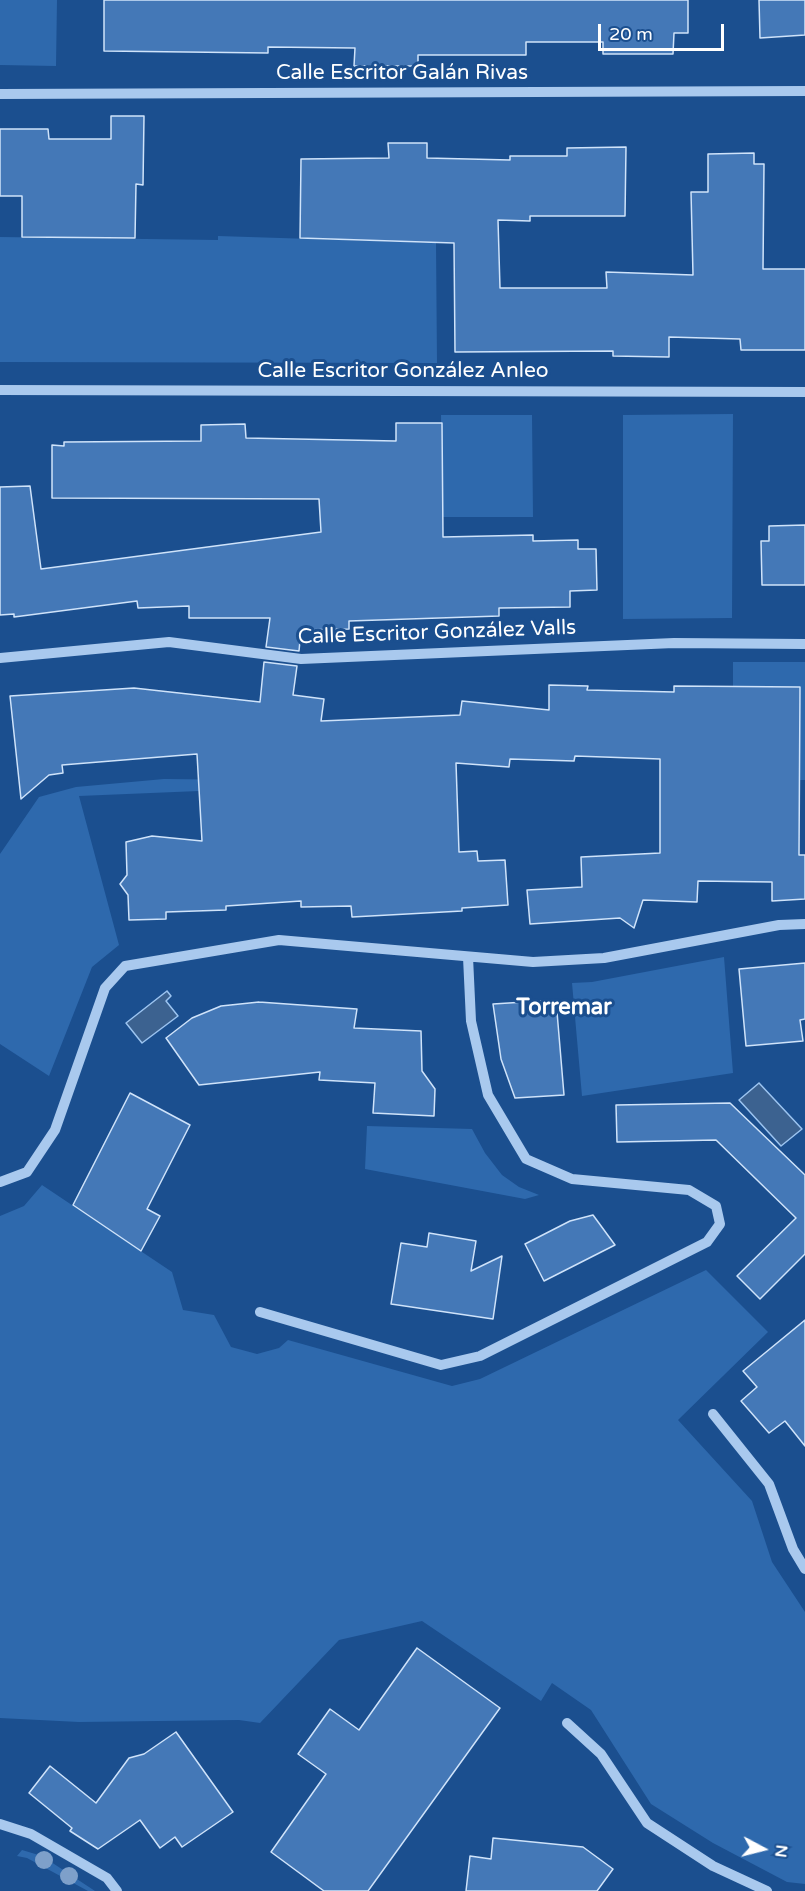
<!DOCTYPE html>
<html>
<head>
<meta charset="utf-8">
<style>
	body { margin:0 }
	#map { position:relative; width:805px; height:1891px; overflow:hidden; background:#1b4f8f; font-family:"Varela Round",sans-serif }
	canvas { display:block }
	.north { position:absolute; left:733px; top:1819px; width:60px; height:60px; -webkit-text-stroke:4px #1b4f8f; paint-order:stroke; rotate:97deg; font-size:16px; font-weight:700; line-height:24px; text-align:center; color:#fff }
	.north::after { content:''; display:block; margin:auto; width:21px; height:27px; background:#fff; clip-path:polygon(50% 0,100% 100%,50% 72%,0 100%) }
	.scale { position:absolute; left:598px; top:24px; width:126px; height:27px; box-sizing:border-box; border:3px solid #fff; border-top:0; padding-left:8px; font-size:18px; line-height:21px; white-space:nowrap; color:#fff; -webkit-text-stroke:4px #1b4f8f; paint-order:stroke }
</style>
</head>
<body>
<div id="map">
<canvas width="805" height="1891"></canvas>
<div class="north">N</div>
<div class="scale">20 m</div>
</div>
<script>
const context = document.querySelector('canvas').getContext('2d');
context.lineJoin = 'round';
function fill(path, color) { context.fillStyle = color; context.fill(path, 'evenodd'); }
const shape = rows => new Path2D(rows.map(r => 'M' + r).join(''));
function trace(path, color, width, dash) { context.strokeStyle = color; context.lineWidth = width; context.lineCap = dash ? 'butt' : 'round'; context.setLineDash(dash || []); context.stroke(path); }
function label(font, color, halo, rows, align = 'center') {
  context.font = font + ' "Varela Round",sans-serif'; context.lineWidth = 6; context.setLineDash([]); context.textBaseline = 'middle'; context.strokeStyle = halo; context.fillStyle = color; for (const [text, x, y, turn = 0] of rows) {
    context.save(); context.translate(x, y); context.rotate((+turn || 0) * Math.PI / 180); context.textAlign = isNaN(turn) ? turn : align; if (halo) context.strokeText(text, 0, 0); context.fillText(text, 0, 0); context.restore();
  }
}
const green = shape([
	[0,0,57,0,56,66,0,65],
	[218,236,436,243,437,363,0,362,0,237,218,240],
	[733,414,732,618,623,619,623,415],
	[441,415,532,415,533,517,442,517],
	[733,662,805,662,805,780,798,780,800,688,733,686],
	[164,779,250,780,199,791,79,796,119,945,92,967,49,1076,0,1044,0,854,39,797,76,787],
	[724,957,733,1073,582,1096,572,983,592,982],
	[367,1126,472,1129,485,1153,502,1175,519,1187,539,1195,525,1199,365,1169],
	[42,1185,172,1272,183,1310,214,1315,231,1347,257,1354,279,1348,288,1340,452,1386,480,1379,706,1270,768,1332,678,1420,752,1501,772,1562,805,1612,805,1884,787,1882,713,1843,651,1804,591,1710,552,1683,541,1701,422,1621,339,1640,260,1723,239,1720,79,1722,0,1718,0,1216,24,1206],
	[22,1850,42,1856,95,1891,88,1891,27,1858,17,1856]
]);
const water = shape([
	[167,991,171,996,166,1001,178,1016,142,1043,126,1023,167,991],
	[759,1083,802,1129,781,1146,739,1100,759,1083]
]);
const building = shape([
	[104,0,688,0,688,33,674,33,673,54,603,54,603,42,526,42,526,55,418,55,418,66,354,66,355,48,268,47,268,53,104,51,104,0],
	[759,0,805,0,805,35,760,38,759,0],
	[111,116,144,116,143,185,136,184,135,238,22,237,22,196,0,196,0,129,48,129,49,139,111,139,111,116],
	[388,143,427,143,427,158,510,160,510,156,567,156,567,148,626,147,625,216,530,216,530,221,498,220,500,288,607,288,606,272,693,275,691,192,708,192,708,154,754,153,754,164,764,164,763,269,805,269,805,350,741,350,740,339,669,337,669,357,613,356,613,351,455,352,454,243,300,238,301,159,389,158,388,143],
	[396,423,442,423,443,537,533,535,533,541,578,540,578,549,596,549,597,590,570,591,570,607,499,608,499,616,349,621,349,629,301,630,299,651,266,647,270,618,189,618,189,606,138,608,137,601,14,617,14,614,0,615,0,487,30,486,41,569,321,532,319,499,52,498,52,445,64,446,64,442,201,441,201,425,245,424,246,438,396,441,396,423],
	[805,525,805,585,762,585,761,541,769,541,769,526,805,525],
	[264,662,297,666,293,695,324,699,321,721,460,715,462,701,549,710,549,685,588,686,587,690,674,692,674,686,800,687,799,855,805,855,805,899,772,901,772,882,698,881,697,902,643,900,634,928,620,918,530,924,527,890,582,887,581,857,660,853,660,759,575,756,574,761,510,759,509,767,456,763,459,852,477,851,478,861,505,860,508,905,462,908,462,911,352,917,351,906,301,907,301,901,226,906,226,910,166,912,166,919,129,920,128,895,120,884,127,875,126,842,152,836,202,841,197,754,62,765,63,773,49,775,21,799,10,696,134,688,260,702,264,662],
	[805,963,805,1019,800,1020,803,1041,746,1046,739,969,805,963],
	[556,1000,564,1095,515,1098,501,1059,493,1004,556,1000],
	[259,1002,357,1009,354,1028,421,1031,422,1071,435,1089,434,1116,373,1113,375,1083,319,1080,320,1072,199,1085,166,1038,192,1018,221,1006,259,1002],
	[130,1093,190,1125,147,1209,160,1216,141,1251,73,1205,130,1093],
	[730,1103,805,1175,805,1254,760,1299,737,1276,796,1218,716,1140,617,1142,616,1105,730,1103],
	[593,1215,615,1245,544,1281,525,1244,570,1221,593,1215],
	[429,1233,476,1241,471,1271,502,1256,493,1319,391,1304,401,1243,427,1247,429,1233],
	[805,1320,805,1446,785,1421,769,1433,741,1401,757,1387,743,1371,805,1320],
	[417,1648,500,1708,368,1891,324,1891,271,1852,326,1774,298,1754,330,1709,359,1730,417,1648],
	[176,1732,233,1812,182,1847,175,1837,160,1848,140,1820,98,1849,70,1831,72,1828,29,1793,50,1766,96,1803,129,1758,144,1754,176,1732],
	[493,1838,583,1847,613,1869,597,1891,466,1891,470,1856,491,1859,493,1838]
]);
const minor = shape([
	[0,94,805,91],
	[0,390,805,392],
	[0,658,169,642,301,659,674,643,805,644],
	[0,1182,27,1172,55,1130,105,988,125,966,279,940,533,962,604,958,779,925,805,924],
	[260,1312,441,1365,480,1356,707,1242,720,1224,716,1206,689,1190,572,1179,526,1159,488,1095,471,1021,468,957],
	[713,1414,769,1484,793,1549,805,1569],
	[567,1723,601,1754,647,1823,713,1866,767,1891],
	[0,1824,31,1834,107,1878,117,1891]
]);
const trees = [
	[44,1860],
	[69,1876]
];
const streetNames = [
	["Calle Escritor Galán Rivas",402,73],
	["Calle Escritor González Anleo",403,371],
	["Calle Escritor González Valls",437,633,-2]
];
const neighbourhoodNames = [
	["Torremar",564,1008]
];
fill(green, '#2e69ad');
fill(water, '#3c6290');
trace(water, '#9cc4f0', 1.5);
fill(building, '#4478b7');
trace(building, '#cfe3fa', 1.5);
trace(minor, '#a9c9ee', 10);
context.fillStyle = '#7ea0ca';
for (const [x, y] of trees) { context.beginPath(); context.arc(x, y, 9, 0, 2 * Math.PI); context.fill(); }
label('21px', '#fff', '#1b4f8f', streetNames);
label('bold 22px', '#fff', '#1b4f8f', neighbourhoodNames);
</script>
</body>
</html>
